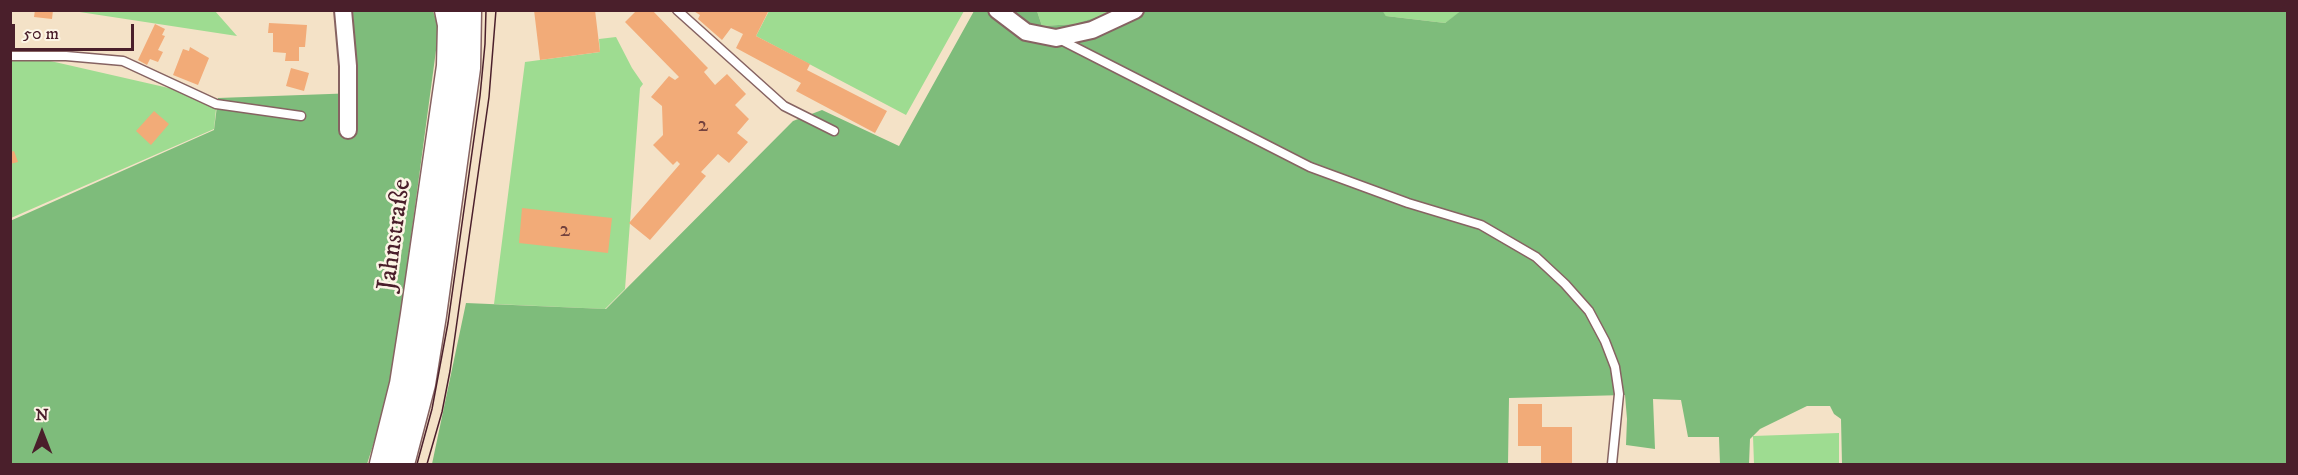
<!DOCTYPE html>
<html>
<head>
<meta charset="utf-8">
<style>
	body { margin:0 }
	#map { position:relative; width:2298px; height:475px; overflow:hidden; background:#f4e2c7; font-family:"IM FELL DW Pica",serif }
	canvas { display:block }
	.frame { position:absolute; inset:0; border:12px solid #4a1f2b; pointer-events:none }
	.north { position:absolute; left:12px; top:403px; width:60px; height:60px; -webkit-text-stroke:4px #fcf5e5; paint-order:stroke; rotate:0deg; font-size:16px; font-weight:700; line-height:24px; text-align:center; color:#4a1f2b }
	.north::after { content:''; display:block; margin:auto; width:21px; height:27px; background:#4a1f2b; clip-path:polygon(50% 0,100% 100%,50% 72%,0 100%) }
	.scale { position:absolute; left:12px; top:24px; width:122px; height:27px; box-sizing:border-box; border:3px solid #4a1f2b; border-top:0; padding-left:8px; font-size:18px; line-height:21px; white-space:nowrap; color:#4a1f2b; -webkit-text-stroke:4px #fcf5e5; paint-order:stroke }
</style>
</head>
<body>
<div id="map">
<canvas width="2298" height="475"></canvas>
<div class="frame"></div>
<div class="north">N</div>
<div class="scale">50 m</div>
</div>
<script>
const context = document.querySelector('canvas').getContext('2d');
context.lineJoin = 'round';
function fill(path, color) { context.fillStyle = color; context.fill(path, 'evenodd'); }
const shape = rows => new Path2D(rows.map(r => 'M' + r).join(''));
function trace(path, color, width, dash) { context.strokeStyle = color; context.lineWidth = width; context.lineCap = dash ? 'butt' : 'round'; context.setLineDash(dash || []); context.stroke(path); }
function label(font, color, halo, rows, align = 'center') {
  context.font = font + ' "IM FELL DW Pica",serif'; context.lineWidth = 5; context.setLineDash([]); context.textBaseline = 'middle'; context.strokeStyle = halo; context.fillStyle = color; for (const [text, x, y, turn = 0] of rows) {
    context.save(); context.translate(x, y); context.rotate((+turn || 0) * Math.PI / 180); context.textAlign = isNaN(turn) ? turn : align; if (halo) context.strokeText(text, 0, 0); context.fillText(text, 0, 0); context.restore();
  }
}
const green = shape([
	[73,11,215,11,237,36],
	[769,11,964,11,906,115,756,36],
	[1037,11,1120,11,1075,24,1042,26],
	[1382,11,1462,11,1445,23,1386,16],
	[616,37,632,68,643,84,640,88,625,289,605,309,494,304,525,62,600,52,599,39],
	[11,52,217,99,214,129,11,218],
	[1839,433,1839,464,1754,464,1753,436]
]);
const forest = shape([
	[359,10,433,11,439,28,390,393,367,464,11,464,10,221,214,130,218,98,357,93,353,12],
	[1120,10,1382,10,1386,16,1445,23,1462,10,2287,11,2287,464,1842,464,1841,419,1834,414,1830,406,1807,406,1760,429,1750,439,1749,464,1720,464,1719,437,1688,437,1681,400,1653,399,1655,449,1626,445,1627,419,1625,395,1509,398,1508,464,432,464,466,303,606,309,793,121,822,110,899,146,974,11,1037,11,1042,26,1075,24]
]);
const building = shape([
	[35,10,53,10,52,19,34,17],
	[534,10,595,10,600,52,540,60],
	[637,10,652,10,704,64,708,68,704,72,715,85,727,74,746,94,735,105,749,119,737,133,748,142,729,163,718,154,701,172,706,176,650,240,629,223,680,164,677,161,673,165,653,145,663,135,662,106,651,97,669,76,675,80,679,77,625,22],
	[692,10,769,10,756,36,810,64,807,70,887,111,875,133,796,91,801,83,736,48,743,34,731,28,722,40,698,19,700,15],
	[269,23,307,25,305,47,299,47,299,61,285,61,286,53,273,52,273,33,268,33],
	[155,24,165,29,162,35,165,36,158,50,163,52,158,62,150,59,147,65,138,60],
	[190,47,209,58,198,85,173,75,183,49,189,51],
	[291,68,309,73,304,91,286,86],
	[154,111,169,124,151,145,136,131],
	[14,151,18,162,10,164,10,152],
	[522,208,612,218,608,253,519,243],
	[1518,404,1542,404,1542,427,1572,427,1572,464,1541,464,1541,446,1518,446]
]);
const service = shape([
	[677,10,784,106,834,131],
	[1059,39,1310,167,1408,203,1481,225,1536,257,1565,284,1589,311,1605,341,1615,367,1619,394,1612,464],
	[10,56,66,56,123,61,216,104,301,116]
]);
const minor = shape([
	[343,10,348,66,348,130],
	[997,10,1026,32,1056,38,1092,30,1135,10]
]);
const secondary = shape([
	[382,464,402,384,413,314,449,66,450,25,447,10],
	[402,464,423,384,434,315,468,68,469,10]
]);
const tram = shape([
	[417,464,432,409,448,323,480,96,485,44,486,10],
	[427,464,442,412,450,371,489,97,496,10]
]);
const numberNames = [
	["2",703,126],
	["2",565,231]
];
const streetNames = [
	["Jahnstraße",396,235,-82]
];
fill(green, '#9edc91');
fill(forest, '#7ebc7b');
fill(building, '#f2ab78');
trace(service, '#866362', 11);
trace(minor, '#866362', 20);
trace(secondary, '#866362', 27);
trace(service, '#fff', 8);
trace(minor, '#fff', 16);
trace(secondary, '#fff', 24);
trace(tram, '#4a1f2b', 1.5);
label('22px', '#74423e', null, numberNames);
label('26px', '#4a1f2b', '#fcf5e5', streetNames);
</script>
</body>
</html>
